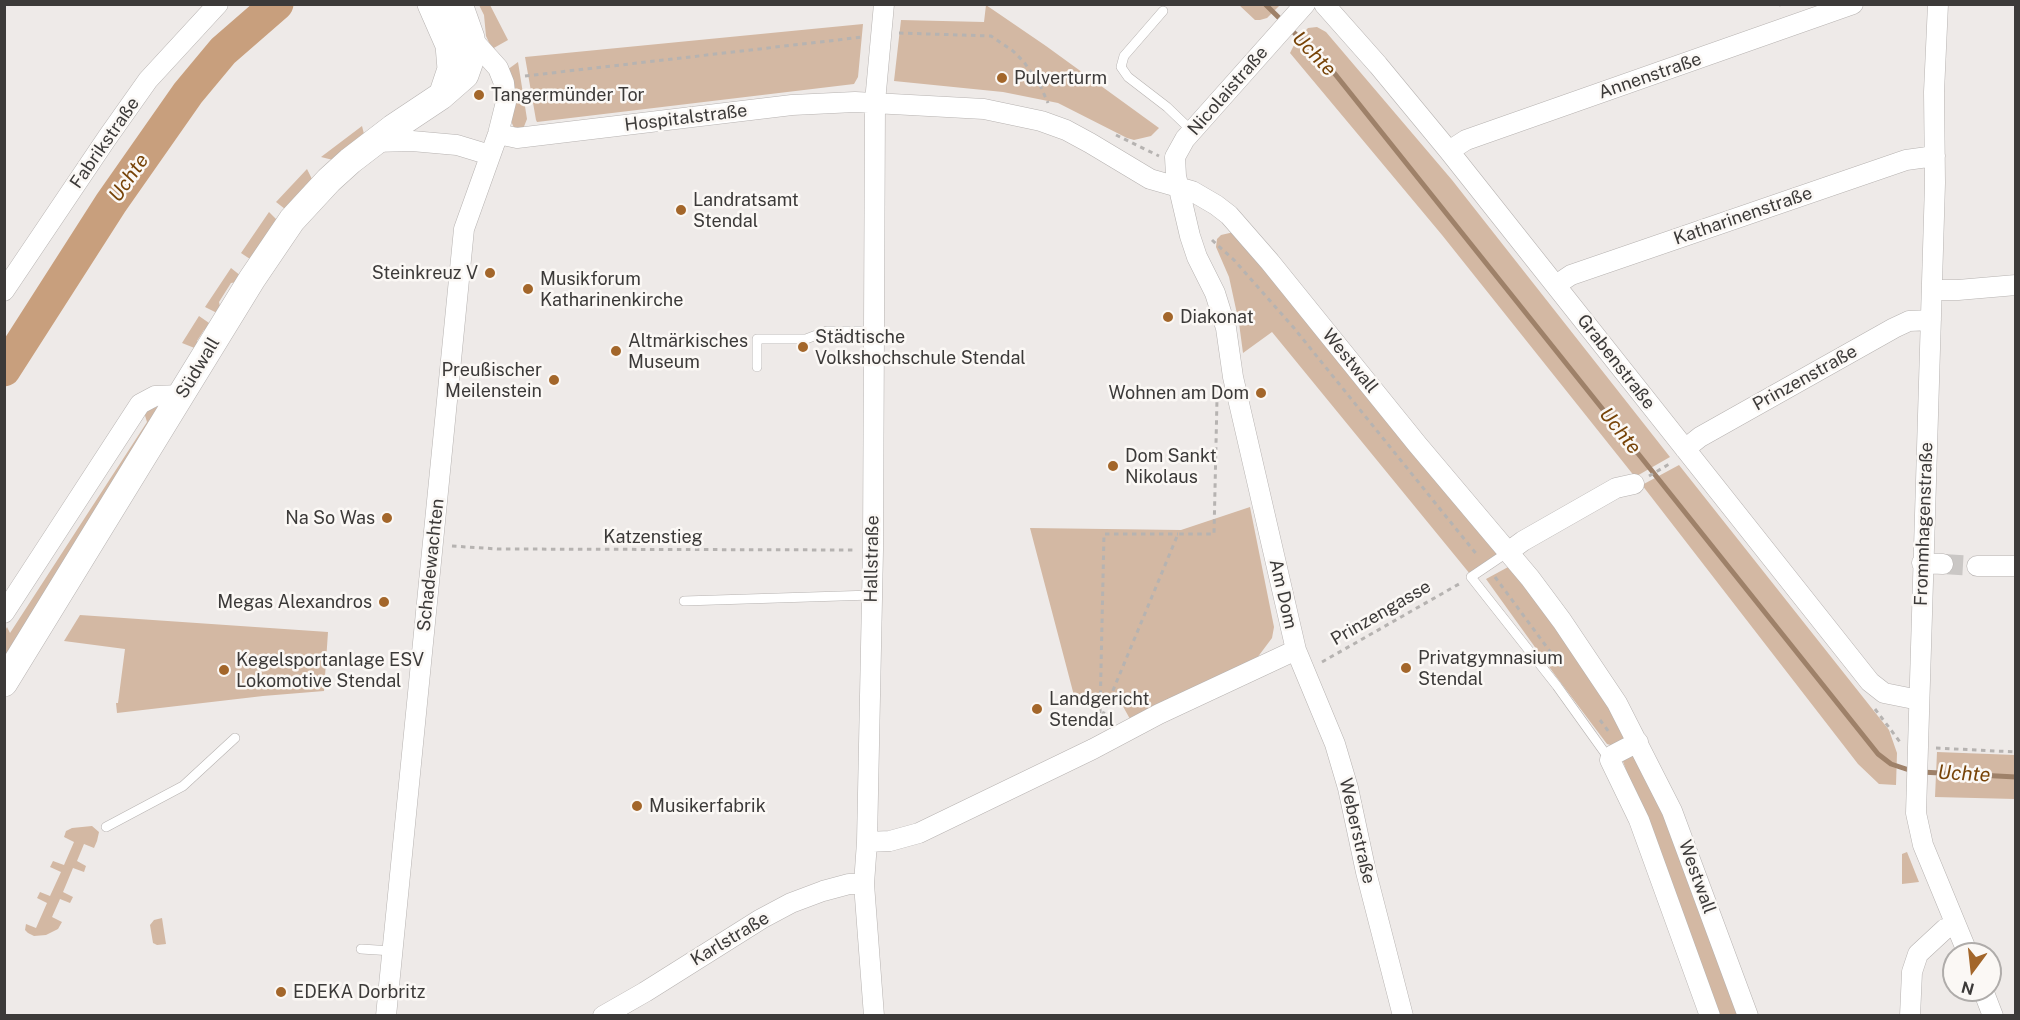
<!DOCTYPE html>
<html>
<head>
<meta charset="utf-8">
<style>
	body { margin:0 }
	#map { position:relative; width:2020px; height:1020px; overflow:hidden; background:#eeeae8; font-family:"Public Sans",sans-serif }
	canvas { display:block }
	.frame { position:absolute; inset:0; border:6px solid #3c3a39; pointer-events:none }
	.north { position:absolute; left:1942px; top:942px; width:60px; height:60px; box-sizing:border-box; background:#fbf8f5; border:2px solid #afacaa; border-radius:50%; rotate:195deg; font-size:16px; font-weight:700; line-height:24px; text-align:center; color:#3c3a39 }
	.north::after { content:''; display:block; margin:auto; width:21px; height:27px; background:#a3662a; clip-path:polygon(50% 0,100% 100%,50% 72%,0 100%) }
</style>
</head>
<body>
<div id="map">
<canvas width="2020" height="1020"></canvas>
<div class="frame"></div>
<div class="north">N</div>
</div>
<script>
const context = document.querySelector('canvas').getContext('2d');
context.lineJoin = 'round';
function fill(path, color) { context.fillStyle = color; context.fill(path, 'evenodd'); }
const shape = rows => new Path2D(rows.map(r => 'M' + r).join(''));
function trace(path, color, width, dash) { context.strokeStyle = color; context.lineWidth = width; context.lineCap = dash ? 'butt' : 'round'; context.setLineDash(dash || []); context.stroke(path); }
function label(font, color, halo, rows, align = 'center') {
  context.font = font + ' "Public Sans",sans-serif'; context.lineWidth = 5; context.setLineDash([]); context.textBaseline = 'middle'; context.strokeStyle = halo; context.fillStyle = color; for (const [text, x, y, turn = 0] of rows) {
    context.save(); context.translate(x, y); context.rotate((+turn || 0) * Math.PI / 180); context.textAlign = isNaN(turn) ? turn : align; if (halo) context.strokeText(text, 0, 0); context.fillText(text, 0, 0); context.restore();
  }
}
const green = shape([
	[479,5,490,5,508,40,492,49,486,36,484,15],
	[986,5,1046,46,1159,128,1151,136,1134,140,1127,138,1058,103,1003,92,894,81,901,20,984,22],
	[1239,5,1280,5,1267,18,1260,20,1255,20],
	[863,24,858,77,854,84,537,122,536,120,525,57],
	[1317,27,1326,32,1452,180,1670,457,1635,477,1442,235,1290,53,1296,41,1308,28],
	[518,62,527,119,523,129,515,130,511,121,507,70],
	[362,126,364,134,333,160,321,157],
	[307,169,312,179,285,209,276,202],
	[269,212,277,220,250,259,241,253],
	[1234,232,1498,555,1470,574,1272,332,1243,353,1239,323,1229,277,1216,247,1217,239,1221,235],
	[231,268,241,276,237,282,231,283,219,302,221,311,219,314,205,307],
	[199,316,212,325,209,329,204,330,197,341,197,349,182,343],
	[157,407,161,411,5,656,5,631,7,627,10,633,147,422,143,409],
	[1679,465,1889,730,1897,753,1896,785,1879,784,1858,764,1642,485],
	[1250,507,1274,627,1272,638,1257,658,1130,719,1115,692,1077,707,1030,528,1181,530],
	[1510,566,1590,675,1628,736,1614,746,1607,744,1555,675,1486,579],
	[80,615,328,632,324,691,263,696,117,713,116,703,118,703,125,649,64,641],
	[1937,752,2015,755,2015,799,1935,797],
	[1636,753,1664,813,1739,1015,1715,1015,1621,756],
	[92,826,99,832,97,841,94,848,84,844,77,861,86,866,84,872,73,868,63,892,73,897,70,903,60,899,52,917,62,922,58,929,46,935,34,936,28,933,25,930,26,924,36,928,47,903,37,898,40,892,50,896,61,872,50,867,53,861,64,865,74,842,64,837,66,831,72,828],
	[1907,852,1919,882,1902,884,1902,854],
	[162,918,166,944,157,945,153,943,150,925,154,920]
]);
const stream = shape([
	[1265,4,1331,69,1878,754,1891,764,1912,771],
	[1921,772,2016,777]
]);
const river = shape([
	[4,370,111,203,188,93,223,51,277,4]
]);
const streetTunnel = shape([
	[1943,564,1977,566]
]);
const path = shape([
	[1779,5,1782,4],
	[899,33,991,36,1013,51,1024,62,1040,85,1048,103],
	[525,76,863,37],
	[1116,135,1159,156],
	[1212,240,1234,260,1294,328,1478,556],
	[1649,476,1671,463],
	[452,546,498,549,856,550],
	[1495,577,1563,669],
	[1322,662,1459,584],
	[1875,709,1900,742],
	[1100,713,1104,534,1178,534],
	[1600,720,1609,732],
	[1099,724,1178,534,1214,534,1217,399,1219,396],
	[1936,748,2016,752]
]);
const lane = shape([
	[1163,11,1124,56,1121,67,1128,77,1167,107,1192,131],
	[757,367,757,339,806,339,827,331,874,331],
	[1508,552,1471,577,1557,686,1610,760],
	[684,601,872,595],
	[106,827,183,786,235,738],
	[361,949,393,951]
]);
const street = shape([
	[1305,4,1185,139,1175,157,1176,176,1190,236,1197,257,1215,293,1226,328,1233,377,1296,650,1335,744,1348,788,1366,872,1403,1016],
	[1324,4,1378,65,1449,151,1870,682,1884,693,1919,700],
	[1938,4,1934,92,1935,183,1916,813,1923,845,1968,954],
	[498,134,517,138,792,105,855,102,984,109,1041,121,1066,130,1090,143,1150,179,1192,191,1216,205,1229,215,1270,262,1417,444,1530,578,1562,621,1617,703,1672,811,1748,1016],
	[373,142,412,141,457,145,490,155],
	[1449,151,1466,140,1853,4],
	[1556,285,1571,275,1906,160,1935,156],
	[1932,290,1958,290,2016,285],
	[4,291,107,138,148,80,218,4],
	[1685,449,1700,437,1894,328,1909,321,1931,320],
	[1508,552,1523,541,1616,488,1634,484],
	[1922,563,1943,564],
	[1977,566,2016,566],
	[4,613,140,404,155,396,181,395],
	[1638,742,1613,755,1610,760,1639,820,1710,1016],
	[867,842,890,841,919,833,1093,749,1159,714,1296,650],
	[1983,990,1993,1016],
	[386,1016,464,229,498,134,506,102,504,83,498,68,471,38],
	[603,1016,645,992,761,919,791,903,823,891,849,884,864,884],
	[874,1016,864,884,867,842,873,550,875,102,884,4],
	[1910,1016,1912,972,1918,954,1945,929,1956,925]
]);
const secondary = shape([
	[431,4,449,45,451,69,443,93],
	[4,683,252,279,292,220,329,180,350,161,393,128,441,96,465,75,471,58,471,38,459,4]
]);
const markers = [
	[1002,78,6,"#a3662a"],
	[479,95,6,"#a3662a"],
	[681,210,6,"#a3662a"],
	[490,273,6,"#a3662a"],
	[528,289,6,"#a3662a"],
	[1168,317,6,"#a3662a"],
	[803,347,6,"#a3662a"],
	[616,351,6,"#a3662a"],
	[554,380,6,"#a3662a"],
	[1261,393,6,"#a3662a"],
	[1113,466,6,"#a3662a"],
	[387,518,6,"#a3662a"],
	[384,602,6,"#a3662a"],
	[1406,668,6,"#a3662a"],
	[224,670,6,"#a3662a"],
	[1037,709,6,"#a3662a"],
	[637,806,6,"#a3662a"],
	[281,992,6,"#a3662a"]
];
const streetNames = [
	["Annenstraße",1650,76,-19],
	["Nicolaistraße",1228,91,-49],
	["Hospitalstraße",686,118,-7],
	["Fabrikstraße",105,143,-55],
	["Katharinenstraße",1743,216,-19],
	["Westwall",1350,361,51],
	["Grabenstraße",1616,362,52],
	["Südwall",198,368,-59],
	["Prinzenstraße",1805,378,-29],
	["Frommhagenstraße",1924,524,-88],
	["Katzenstieg",653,537],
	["Hallstraße",872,559,-89],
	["Schadewachten",431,565,-84],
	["Am Dom",1283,594,77],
	["Prinzengasse",1381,613,-30],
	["Weberstraße",1357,831,77],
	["Westwall",1697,877,70],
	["Karlstraße",730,939,-31]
];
const poiNames = [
	["Pulverturm",1014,78],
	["Tangermünder Tor",491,95],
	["Landratsamt",693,200],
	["Stendal",693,221],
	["Steinkreuz V",478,273,"right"],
	["Musikforum",540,279],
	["Katharinenkirche",540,300],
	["Diakonat",1180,317],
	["Städtische",815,337],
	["Volkshochschule Stendal",815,358],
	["Altmärkisches",628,341],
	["Museum",628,362],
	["Preußischer",542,370,"right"],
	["Meilenstein",542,391,"right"],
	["Wohnen am Dom",1249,393,"right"],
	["Dom Sankt",1125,456],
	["Nikolaus",1125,477],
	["Na So Was",375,518,"right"],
	["Megas Alexandros",372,602,"right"],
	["Privatgymnasium",1418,658],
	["Stendal",1418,679],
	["Kegelsportanlage ESV",236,660],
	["Lokomotive Stendal",236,681],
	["Landgericht",1049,699],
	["Stendal",1049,720],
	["Musikerfabrik",649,806],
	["EDEKA Dorbritz",293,992]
];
const waterNames = [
	["Uchte",1314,54,46],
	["Uchte",129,178,-55],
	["Uchte",1620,431,51],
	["Uchte",1964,774,3]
];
fill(green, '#d3b8a3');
trace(stream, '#9e8169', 5);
trace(river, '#c89f7d', 33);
trace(streetTunnel, '#cac7c5', 20, [20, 10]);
trace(lane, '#b6b2b0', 10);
trace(street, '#b6b2b0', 21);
trace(secondary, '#b6b2b0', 28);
trace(path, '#b6b3b1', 3, [4.5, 4.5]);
trace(lane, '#fff', 9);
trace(street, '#fff', 20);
trace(secondary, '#fff', 27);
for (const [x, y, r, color] of markers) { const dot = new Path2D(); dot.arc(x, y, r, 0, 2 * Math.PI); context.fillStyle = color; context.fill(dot); trace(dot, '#fbf8f5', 2); }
label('18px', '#3c3a39', '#fbf8f5', streetNames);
label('18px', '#3c3a39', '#fbf8f5', poiNames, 'left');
label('italic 20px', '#774307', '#fbf8f5', waterNames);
</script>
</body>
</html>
